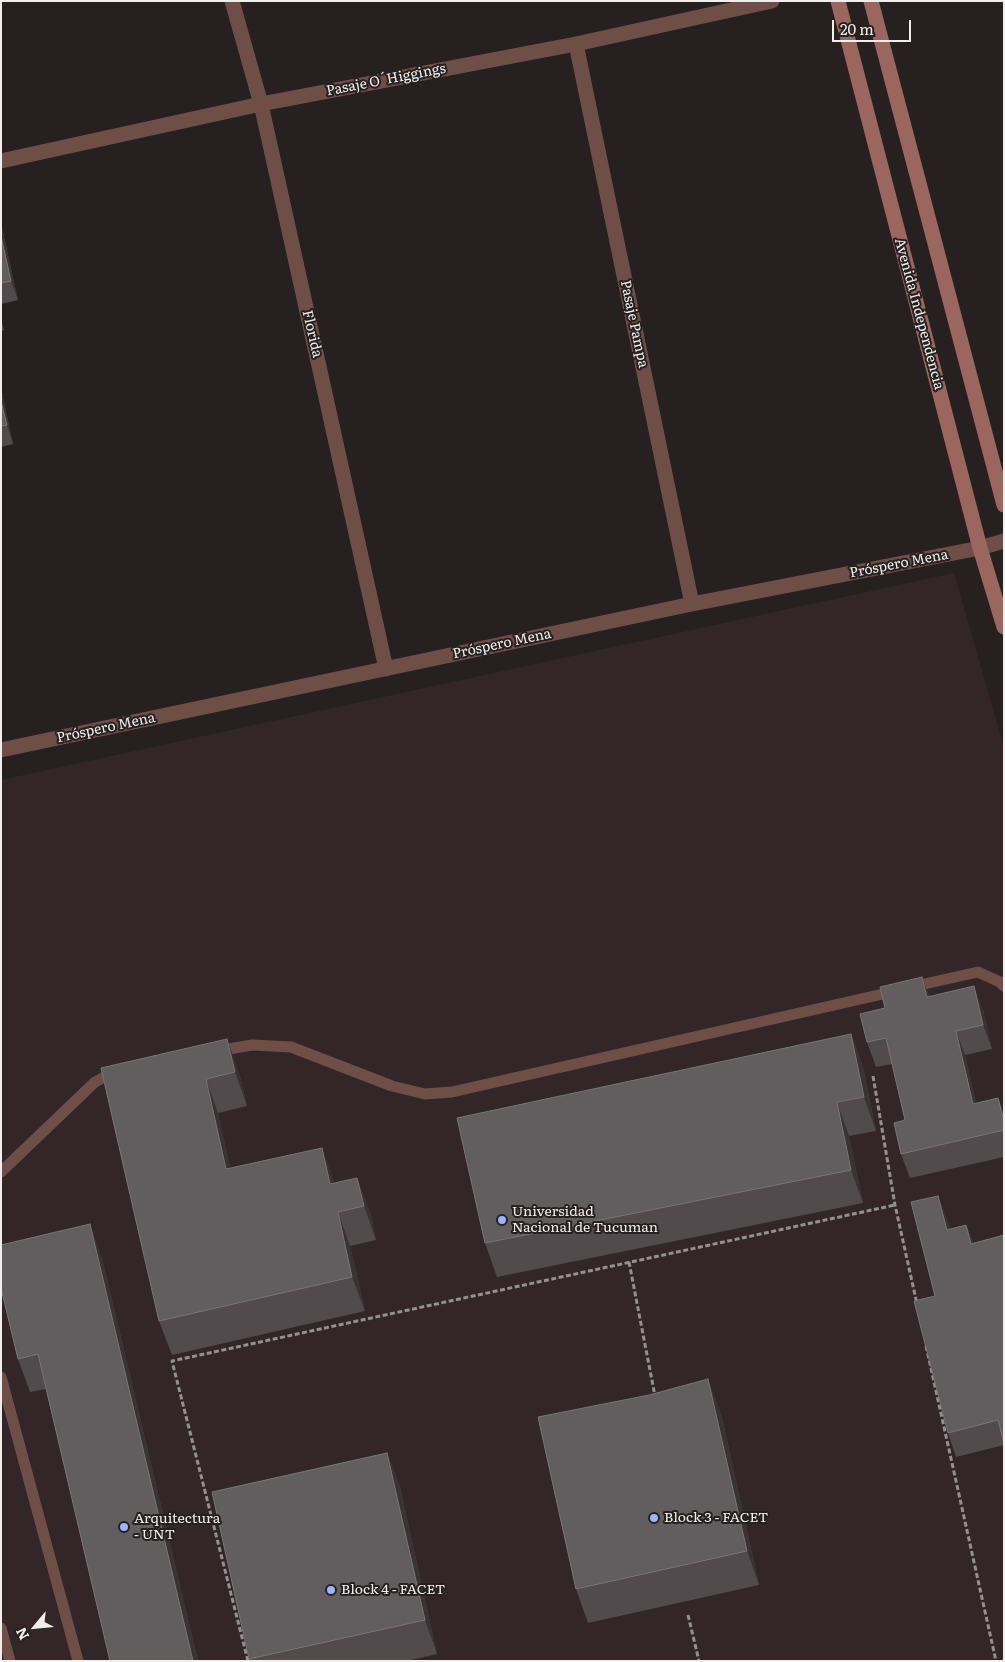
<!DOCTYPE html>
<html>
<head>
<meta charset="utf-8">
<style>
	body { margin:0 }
	#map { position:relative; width:1005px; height:1662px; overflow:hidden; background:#262020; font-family:Literata,serif }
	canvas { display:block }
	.frame { position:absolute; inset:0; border:2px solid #f2eeee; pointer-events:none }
	.north { position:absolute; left:10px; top:1602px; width:50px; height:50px; -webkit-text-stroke:4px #262020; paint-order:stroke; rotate:242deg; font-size:14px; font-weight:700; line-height:20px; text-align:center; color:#f2eeee }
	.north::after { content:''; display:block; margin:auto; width:18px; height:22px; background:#f2eeee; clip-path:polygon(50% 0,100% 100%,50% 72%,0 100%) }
	.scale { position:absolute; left:832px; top:20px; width:79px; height:22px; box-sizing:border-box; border:2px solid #f2eeee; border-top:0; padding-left:6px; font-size:15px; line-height:18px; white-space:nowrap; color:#f2eeee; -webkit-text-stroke:4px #262020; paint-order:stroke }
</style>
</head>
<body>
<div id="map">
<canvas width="1005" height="1662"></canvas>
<div class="frame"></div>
<div class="north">N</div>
<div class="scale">20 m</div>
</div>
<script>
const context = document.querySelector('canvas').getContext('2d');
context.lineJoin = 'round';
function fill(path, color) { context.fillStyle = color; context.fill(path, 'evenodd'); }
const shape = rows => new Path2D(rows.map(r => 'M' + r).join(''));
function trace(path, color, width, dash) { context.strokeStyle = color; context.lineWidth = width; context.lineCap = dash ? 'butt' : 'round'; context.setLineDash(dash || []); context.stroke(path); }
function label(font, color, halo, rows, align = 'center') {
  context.font = font + ' Literata,serif'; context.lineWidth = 4; context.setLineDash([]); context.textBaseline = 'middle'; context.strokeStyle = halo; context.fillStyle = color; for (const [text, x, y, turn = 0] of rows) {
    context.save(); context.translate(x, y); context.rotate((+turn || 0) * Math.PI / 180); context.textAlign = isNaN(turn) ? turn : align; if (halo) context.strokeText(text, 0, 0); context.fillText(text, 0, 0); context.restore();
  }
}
const built = shape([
	[954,573,1004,747,1004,1661,1,1661,1,780]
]);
const path = shape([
	[873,1076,895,1205,917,1304],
	[629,1262,655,1396],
	[926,1346,996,1661],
	[688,1615,699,1661],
	[248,1661,172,1361,895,1205]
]);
const service = shape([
	[911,987,978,972,1000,982,1004,986],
	[217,1051,252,1045,291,1047,392,1086,425,1094,452,1092,896,991],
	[1,1172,95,1082,116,1071],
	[1,1377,78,1661],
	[1,1628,10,1661]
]);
const minor = shape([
	[232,1,261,104,386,669],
	[576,44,692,604],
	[1,161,261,104,576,44,772,1],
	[1,750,692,604,980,548,1004,541]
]);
const secondary = shape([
	[838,1,980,548,1004,627],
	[871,1,1004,505]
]);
const wall = shape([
	[1,223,18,300,1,304],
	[1,319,4,330,1,331],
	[1,388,13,444,1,447],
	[922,977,929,996,983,1010,992,1049,965,1055,976,1103,998,1098,1004,1113,1004,1157,910,1178,901,1154,905,1120,892,1064,876,1067,867,1042,885,1008],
	[851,1034,863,1067,876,1131,849,1136,863,1203,497,1277,485,1243],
	[101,1068,239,1073,247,1106,218,1113,230,1168,334,1183,370,1211,376,1240,350,1246,365,1311,172,1355,159,1321],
	[938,1196,947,1220,950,1229,966,1225,973,1243,1004,1235,1004,1445,956,1457,948,1433,935,1296],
	[102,1258,198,1661,110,1661,46,1389,30,1392,18,1359],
	[721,1413,759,1585,588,1623,576,1589],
	[387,1453,400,1487,437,1654,407,1661,250,1661,212,1492]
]);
const shadedWall = shape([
	[1,223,18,300,11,281,1,236],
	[1,388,13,444,7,425,1,401],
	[922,977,931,1002,927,997],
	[974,986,983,1010,992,1049,983,1025],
	[956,1031,965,1055,982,1128,973,1104],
	[851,1034,863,1067,876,1131,864,1097],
	[227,1039,239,1073,247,1106,235,1072],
	[206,1079,218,1113,238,1203,226,1169],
	[998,1098,1004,1113,1004,1121],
	[837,1102,849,1136,863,1203,851,1170],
	[322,1148,334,1181,341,1212,330,1184],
	[357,1178,370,1211,376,1240,364,1206],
	[938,1196,947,1220,956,1254,947,1230],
	[338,1212,350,1246,365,1311,352,1277],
	[90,1224,102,1258,198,1661,193,1661],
	[966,1225,975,1250,971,1244],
	[708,1379,721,1413,759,1585,747,1551],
	[387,1453,400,1487,437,1654,425,1620]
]);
const building = shape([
	[1,236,11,281,1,283,1,236],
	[1,401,7,425,1,426,1,401],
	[922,977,927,997,974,986,983,1025,956,1031,973,1104,998,1098,1004,1121,1004,1130,901,1154,894,1123,905,1120,886,1038,867,1042,860,1014,885,1008,880,987,922,977],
	[851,1034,864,1097,837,1102,851,1170,485,1243,457,1118,851,1034],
	[227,1039,235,1072,206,1079,226,1169,322,1148,330,1184,357,1178,364,1206,338,1212,352,1277,159,1321,101,1068,227,1039],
	[938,1196,947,1230,966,1225,971,1244,1004,1235,1004,1443,998,1420,948,1433,914,1301,935,1296,911,1202,938,1196],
	[90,1224,193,1661,110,1661,38,1354,18,1359,1,1288,1,1245,90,1224],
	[708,1379,747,1551,576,1589,538,1417,649,1395,708,1379],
	[387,1453,425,1620,249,1659,212,1492,387,1453]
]);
const markers = [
	[502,1220,5,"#9db4fd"],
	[654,1518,5,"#9db4fd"],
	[124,1527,5,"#9db4fd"],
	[331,1590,5,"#9db4fd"]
];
const streetNames = [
	["Pasaje O´Higgings",386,80,-11],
	["Avenida Independencia",919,314,75],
	["Pasaje Pampa",634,324,78],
	["Florida",312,334,77],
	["Próspero Mena",899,564,-11],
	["Próspero Mena",502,644,-12],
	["Próspero Mena",106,728,-12]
];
const poiNames = [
	["Universidad",512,1212],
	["Nacional de Tucuman",512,1228],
	["Block 3 - FACET",664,1518],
	["Arquitectura",134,1519],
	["- UNT",134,1535],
	["Block 4 - FACET",341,1590]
];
fill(built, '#332628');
trace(path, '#949090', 3, [5, 2.5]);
trace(service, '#6f4e48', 11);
trace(minor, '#6f4e48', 15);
trace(secondary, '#9a665d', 15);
fill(wall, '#514b4d');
fill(shadedWall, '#393334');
fill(building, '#625d5e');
trace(building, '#797475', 1);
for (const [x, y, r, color] of markers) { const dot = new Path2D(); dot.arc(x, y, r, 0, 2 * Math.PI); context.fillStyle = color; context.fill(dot); trace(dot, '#262020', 2); }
label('14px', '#f2eeee', '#262020', streetNames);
label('14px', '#f2eeee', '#262020', poiNames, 'left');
</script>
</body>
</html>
